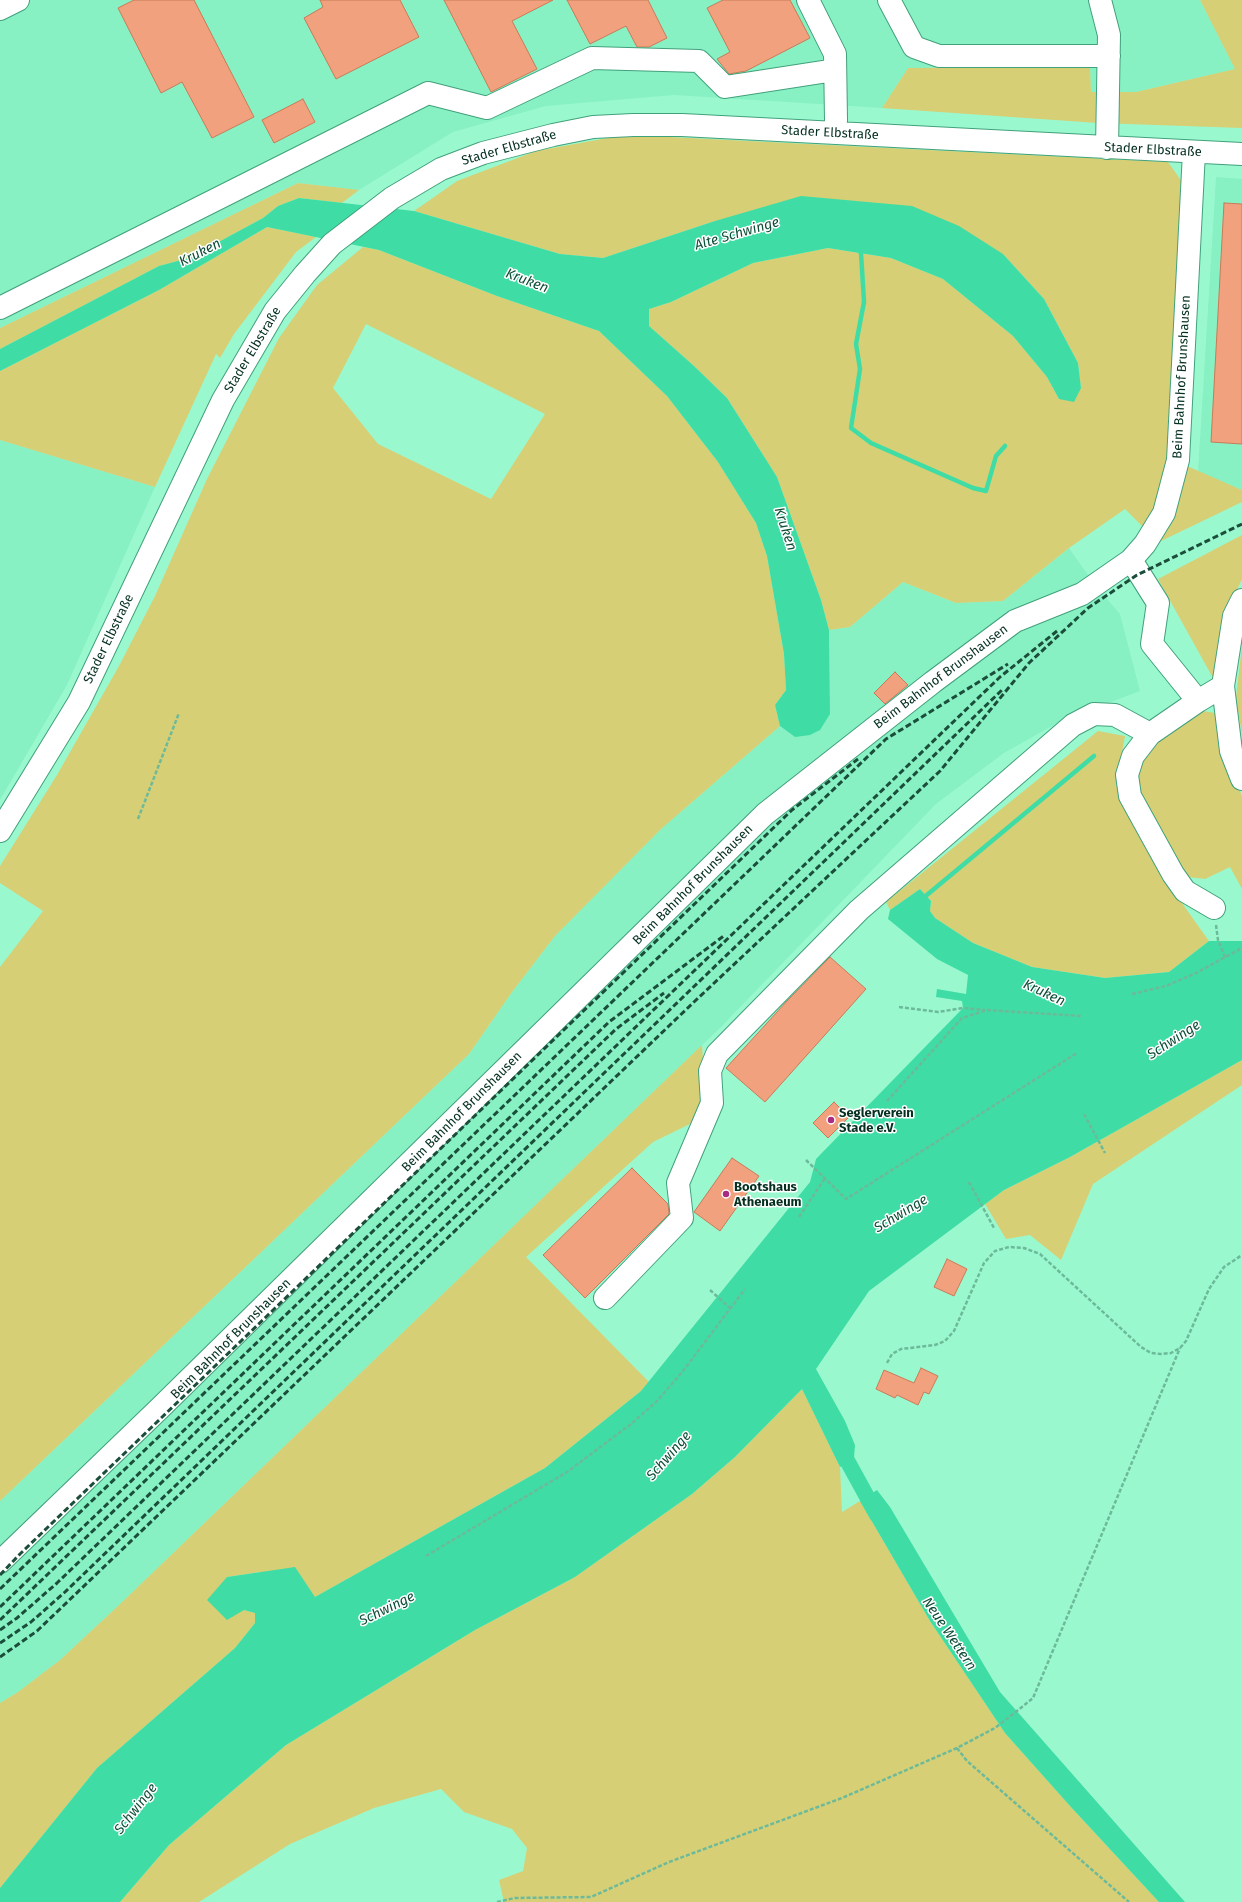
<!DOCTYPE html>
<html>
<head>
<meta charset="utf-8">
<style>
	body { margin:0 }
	canvas { display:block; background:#9af8cf }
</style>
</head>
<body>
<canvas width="1242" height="1902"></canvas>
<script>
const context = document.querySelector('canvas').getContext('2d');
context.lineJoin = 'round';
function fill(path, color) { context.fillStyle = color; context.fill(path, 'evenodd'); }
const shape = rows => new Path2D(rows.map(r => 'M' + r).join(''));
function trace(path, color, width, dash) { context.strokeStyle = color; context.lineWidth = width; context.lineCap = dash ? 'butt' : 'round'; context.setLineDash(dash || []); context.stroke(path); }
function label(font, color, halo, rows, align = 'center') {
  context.font = font + ' "Fira Sans",sans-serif'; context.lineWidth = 3; context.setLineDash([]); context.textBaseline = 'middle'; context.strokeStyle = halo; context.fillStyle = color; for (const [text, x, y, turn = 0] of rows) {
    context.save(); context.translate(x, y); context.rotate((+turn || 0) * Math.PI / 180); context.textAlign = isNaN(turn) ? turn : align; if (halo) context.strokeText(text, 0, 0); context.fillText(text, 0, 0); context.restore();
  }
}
const built = shape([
	[0,0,1200,0,1236,69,1136,92,1091,92,1090,67,908,68,882,108,674,95,546,106,453,132,359,190,298,183,0,328],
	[1216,177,1242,179,1242,490,1198,472],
	[0,440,155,487,67,685,0,800],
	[1069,548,1095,585,1120,614,1140,691,1061,721,1004,753,936,804,721,1027,119,1605,60,1660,18,1692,0,1703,0,1501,469,1054,512,992,555,936,661,829,780,726,795,737,830,714,829,630,850,627,903,582,956,603,1003,601]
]);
const green = shape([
	[1200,0,1242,0,1242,128,1098,123,882,108,908,68,1090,67,1091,92,1136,92,1235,69],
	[613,137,669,137,1168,162,1185,186,1170,467,1160,505,1145,529,1125,509,1069,548,1003,601,956,603,903,582,850,627,829,630,821,600,777,477,727,398,694,366,649,326,649,309,671,302,753,263,828,248,891,258,943,279,1013,336,1047,377,1059,399,1081,388,1078,363,1044,299,1003,254,715,221,603,258,560,254,414,211,457,181,536,151],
	[298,183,359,190,342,203,299,198,278,206,263,218,189,258,159,266,0,349,0,328],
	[267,227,316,237,296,252,234,334,220,358,216,354,155,487,0,440,0,371,159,290],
	[363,247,379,250,497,296,599,331,667,396,718,462,756,523,767,556,784,654,786,690,775,705,780,726,661,829,555,936,512,992,469,1054,0,1501,0,967,43,911,0,883,0,866,57,775,119,666,155,596,207,479,279,338,317,285],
	[366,324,545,414,491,499,378,444,333,388],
	[1187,466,1242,490,1242,502,1159,542,1172,518,1183,484],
	[1242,535,1242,579,1230,605,1213,678,1158,579],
	[1242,646,1242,735,1236,697],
	[1197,710,1215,713,1222,730,1231,764,1242,797,1242,889,1230,867,1205,879,1188,877,1138,789,1135,772,1145,750],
	[1098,731,1125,736,1116,785,1184,906,1209,941,1169,972,1105,978,1032,967,973,943,935,918,930,911,931,901,920,889,890,910,886,902],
	[702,1045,705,1094,696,1121,653,1142,526,1257,649,1382,641,1391,545,1468,315,1597,260,1572,227,1577,244,1610,255,1613,255,1623,235,1648,97,1768,0,1888,0,1703,18,1692,60,1660,119,1605],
	[1242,1060,1242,1085,1093,1184,1061,1260,1030,1235,1006,1239,985,1204,1004,1190,1070,1157],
	[802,1389,840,1467,842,1512,860,1501,930,1621,1005,1733,1070,1806,1159,1902,504,1902,499,1880,523,1871,527,1848,512,1829,464,1812,441,1789,374,1808,290,1844,199,1902,120,1902,169,1845,286,1745,475,1630,575,1577,692,1494,735,1457]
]);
const water = shape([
	[801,196,912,206,959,226,1003,254,1044,299,1078,363,1081,388,1074,402,1059,399,1047,377,1013,336,943,279,891,258,828,248,753,263,671,302,649,309,649,326,694,366,727,398,777,477,821,600,829,630,830,714,820,730,810,735,795,737,780,726,775,705,786,690,784,654,767,556,756,523,718,462,667,396,599,331,497,296,379,250,267,227,159,290,0,371,0,349,159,266,189,258,263,218,278,206,299,198,414,211,560,254,603,258,715,221],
	[920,889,931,901,930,911,935,918,973,943,1032,967,1105,978,1169,972,1209,941,1242,941,1242,1060,1070,1157,1004,1190,869,1291,816,1369,845,1421,855,1445,854,1458,840,1467,802,1389,735,1457,692,1494,575,1577,475,1630,286,1745,169,1845,120,1902,0,1902,0,1888,97,1768,235,1648,255,1623,255,1613,244,1610,227,1620,207,1600,227,1577,295,1567,315,1597,545,1468,641,1391,810,1182,816,1159,963,1008,962,1001,936,997,937,989,966,994,968,975,937,959,888,919,890,910],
	[877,1490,890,1507,1000,1692,1185,1902,1159,1902,1070,1806,1005,1733,930,1621,860,1501]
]);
const stream = shape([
	[857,248,861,253,864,302,856,344,860,369,851,428,871,443,973,488,986,491,996,456,1005,446],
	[922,899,1094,756]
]);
const canal = shape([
	[838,1444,877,1515]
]);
const building = shape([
	[134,0,194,0,254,117,212,138,182,82,161,93,118,8,134,0],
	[320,0,400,0,419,37,336,79,304,18,323,7,320,0],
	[444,0,553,0,512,21,537,69,491,92,444,0],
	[567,0,648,0,667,38,649,47,637,47,626,26,590,44,567,0],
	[723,0,790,0,810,38,746,71,729,74,717,59,730,52,707,8,723,0],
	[303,99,315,122,274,143,262,120,303,99],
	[1224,203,1242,204,1242,444,1211,442,1224,203],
	[895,672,908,685,885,704,874,693,895,672],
	[830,957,866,989,765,1102,726,1068,787,1001,830,957],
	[834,1102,849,1117,828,1138,813,1123,834,1102],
	[732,1158,759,1176,720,1231,694,1212,732,1158],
	[632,1168,668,1204,669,1214,585,1298,543,1255,632,1168],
	[947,1259,967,1269,954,1296,934,1287,947,1259],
	[921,1368,938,1376,929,1394,924,1392,918,1405,897,1395,895,1398,876,1389,884,1370,914,1383,921,1368]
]);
const path = shape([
	[138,819,179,713],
	[1216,925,1218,940,1225,957],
	[1132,994,1166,986,1196,973,1242,948],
	[899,1007,938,1012,963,1008,985,1010],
	[887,1101,962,1018,987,1010,1081,1016],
	[1084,1114,1105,1153],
	[806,1160,846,1199,1077,1053],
	[969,1182,994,1228],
	[799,1217,825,1178],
	[710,1290,731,1309],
	[887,1363,892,1354,901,1349,935,1345,945,1341,954,1331,984,1263,995,1251,1009,1247,1024,1248,1040,1254,1141,1347,1151,1353,1161,1354,1171,1353,1180,1348,1186,1341,1209,1289,1224,1267,1242,1255],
	[426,1556,567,1472,631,1424,657,1401,683,1371,745,1289],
	[957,1748,967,1761,1129,1902],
	[497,1902,515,1898,591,1897,669,1862,842,1798,957,1748,995,1728,1022,1707,1033,1698,1180,1348]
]);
const minor = shape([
	[808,0,835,54,836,120,835,133],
	[889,0,914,47,939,56,1109,56],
	[1100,0,1109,35,1107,148],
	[0,9,18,0],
	[0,308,428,93,487,108,592,58,699,61,725,87,835,70],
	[1131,560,1158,603,1152,644,1198,701],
	[1242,600,1234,616,1223,686,1231,751,1242,779],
	[0,831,79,702,223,400,275,311,305,274,332,244,392,198,441,169,483,153,553,135,593,127,633,125,682,125,1242,154],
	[1214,908,1185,891,1173,874,1130,796,1127,775,1133,756,1150,734,1198,701,1223,686],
	[605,1298,682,1218,678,1183,712,1103,710,1071,717,1054,859,910,1073,725,1094,714,1115,715,1150,734],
	[0,1562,160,1408,765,814,933,682,1015,621,1082,594,1131,560,1145,544,1164,513,1178,460,1194,152]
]);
const rail = shape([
	[0,1575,20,1554,792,810,858,759],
	[0,1589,886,739,1008,664],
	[0,1607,609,1022,725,935],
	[0,1620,616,1029,664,993],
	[0,1630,17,1618,57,1583,1000,677,1057,631],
	[0,1643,31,1622,65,1592,1002,690],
	[0,1657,37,1631,695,1001,940,771,1029,663,1088,608,1137,575,1242,524]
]);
const markers = [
	[831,1120,4,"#a82c7f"],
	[726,1194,4,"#a82c7f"]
];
const streetNames = [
	["Stader Elbstraße",830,133,3],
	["Stader Elbstraße",509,148,-16],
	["Stader Elbstraße",1153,150,3],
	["Stader Elbstraße",253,350,-59],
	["Beim Bahnhof Brunshausen",1182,377,-87],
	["Stader Elbstraße",109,639,-64],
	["Beim Bahnhof Brunshausen",941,677,-37],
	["Beim Bahnhof Brunshausen",693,885,-45],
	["Beim Bahnhof Brunshausen",462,1112,-45],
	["Beim Bahnhof Brunshausen",231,1339,-45]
];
const poiNames = [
	["Seglerverein",839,1113],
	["Stade e.V.",839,1128],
	["Bootshaus",734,1187],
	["Athenaeum",734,1202]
];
const waterNames = [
	["Alte Schwinge",737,234,-16],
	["Kruken",200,253,-27],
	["Kruken",527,281,21],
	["Kruken",785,529,72],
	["Kruken",1044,993,25],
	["Schwinge",1174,1040,-33],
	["Schwinge",901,1214,-31],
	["Schwinge",669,1456,-49],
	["Schwinge",387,1609,-26],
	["Neue Wettern",949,1634,56],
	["Schwinge",136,1809,-52]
];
fill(built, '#88f1c4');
fill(green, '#d7cf75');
fill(water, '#3fdda5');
trace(stream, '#3fdda5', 4.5);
trace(canal, '#3fdda5', 16);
fill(building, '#f1a17d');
trace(building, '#c87b59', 1);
trace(minor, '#41a17b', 24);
trace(path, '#6cba99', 2.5, [4, 2]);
trace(minor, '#fff', 22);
trace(rail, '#1b4e3a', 3, [6, 3]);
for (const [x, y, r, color] of markers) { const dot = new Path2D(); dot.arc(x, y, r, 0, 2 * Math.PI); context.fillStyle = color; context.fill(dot); trace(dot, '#fff', 1.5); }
label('13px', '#053020', '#fff', streetNames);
label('bold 13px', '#053020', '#fff', poiNames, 'left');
label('italic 14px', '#0e4e37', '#fff', waterNames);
</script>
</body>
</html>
